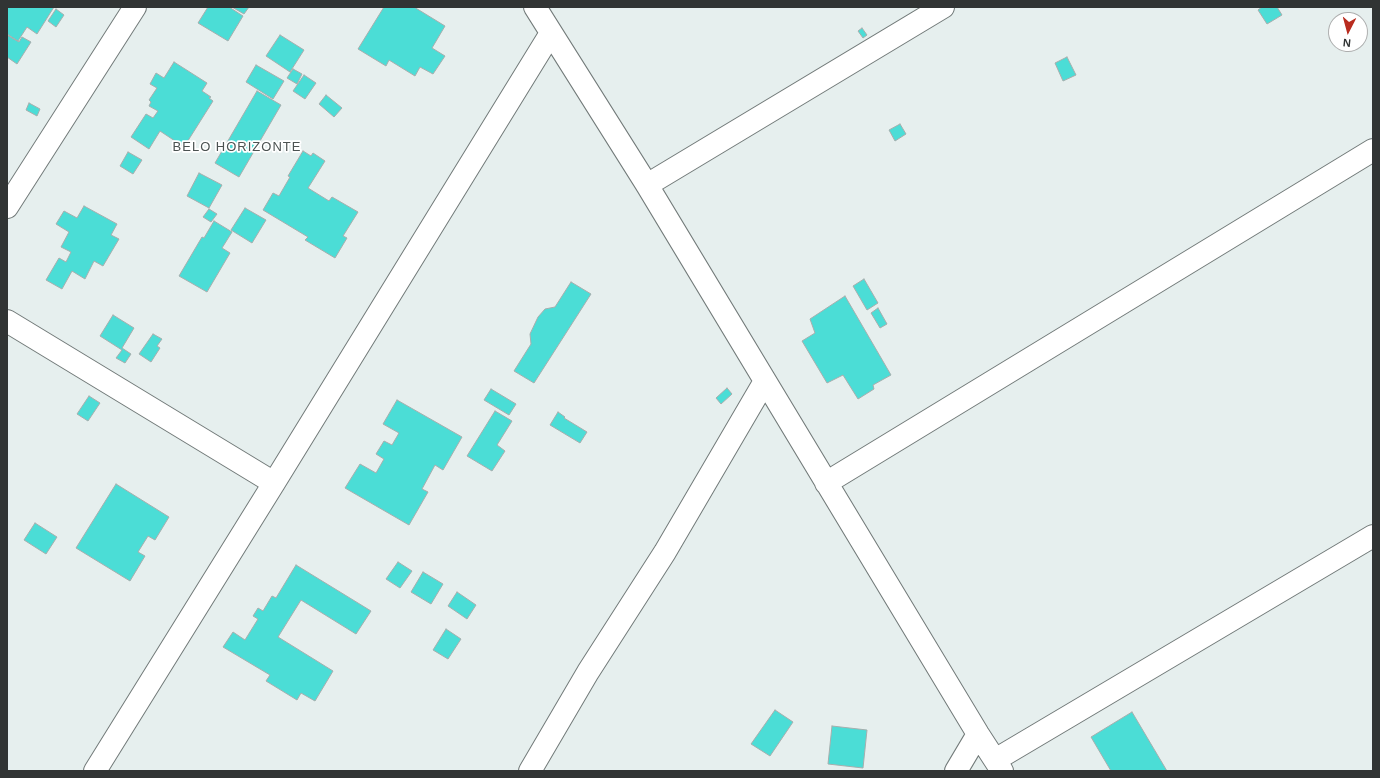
<!DOCTYPE html>
<html>
<head>
<meta charset="utf-8">
<style>
	body { margin:0 }
	#map { position:relative; width:1380px; height:778px; overflow:hidden; background:#e6efee; font-family:Arial,sans-serif }
	canvas { display:block }
	.frame { position:absolute; inset:0; border:8px solid #313434; pointer-events:none }
	.north { position:absolute; left:1328px; top:12px; width:40px; height:40px; box-sizing:border-box; background:#fff; border:1px solid #adaeae; border-radius:50%; rotate:186deg; font-size:11px; font-weight:700; line-height:16px; text-align:center; color:#313434 }
	.north::after { content:''; display:block; margin:auto; width:14px; height:18px; background:#b92c1f; clip-path:polygon(50% 0,100% 100%,50% 72%,0 100%) }
</style>
</head>
<body>
<div id="map">
<canvas width="1380" height="778"></canvas>
<div class="frame"></div>
<div class="north">N</div>
</div>
<script>
const context = document.querySelector('canvas').getContext('2d');
context.lineJoin = 'round';
function fill(path, color) { context.fillStyle = color; context.fill(path, 'evenodd'); }
const shape = rows => new Path2D(rows.map(r => 'M' + r).join(''));
function trace(path, color, width, dash) { context.strokeStyle = color; context.lineWidth = width; context.lineCap = dash ? 'butt' : 'round'; context.setLineDash(dash || []); context.stroke(path); }
function label(font, color, halo, rows, align = 'center') {
  context.font = font + ' Arial,sans-serif'; context.lineWidth = 3.5; context.setLineDash([]); context.textBaseline = 'middle'; context.strokeStyle = halo; context.fillStyle = color; for (const [text, x, y, turn = 0] of rows) {
    context.save(); context.translate(x, y); context.rotate((+turn || 0) * Math.PI / 180); context.textAlign = isNaN(turn) ? turn : align; if (halo) context.strokeText(text, 0, 0); context.fillText(text, 0, 0); context.restore();
  }
}
const building = shape([
	[7,7,54,7,37,34,27,27,18,41,7,34,7,7],
	[208,7,229,7,243,16,228,41,198,23,208,7],
	[232,7,249,7,244,14,232,7],
	[384,7,414,7,445,26,432,48,445,56,433,74,420,67,415,76,389,60,386,66,358,49,384,7],
	[1262,7,1277,7,1282,15,1267,24,1258,10,1262,7],
	[56,9,64,15,56,27,48,21,56,9],
	[862,28,867,35,863,38,858,31,862,28],
	[7,35,19,42,22,37,31,42,17,64,7,57,7,35],
	[280,35,304,50,290,72,266,56,280,35],
	[1067,57,1076,75,1063,81,1055,63,1067,57],
	[174,62,207,83,202,91,211,97,209,98,213,101,184,147,160,131,149,149,131,137,146,114,153,118,158,111,149,106,151,102,149,100,157,88,150,84,156,73,164,78,174,62],
	[256,65,284,81,273,99,246,82,256,65],
	[293,69,302,74,297,84,287,78,293,69],
	[304,75,316,83,305,99,293,91,304,75],
	[257,91,281,105,239,177,215,163,257,91],
	[326,95,342,108,334,117,319,104,326,95],
	[29,103,40,109,37,116,26,110,29,103],
	[900,124,906,134,895,141,889,130,900,124],
	[303,151,311,156,313,153,325,161,308,188,329,201,332,197,358,212,343,236,347,238,335,258,305,240,308,237,263,210,273,193,279,196,290,177,288,176,303,151],
	[128,152,142,160,133,174,120,166,128,152],
	[199,173,222,185,209,208,187,196,199,173],
	[84,206,117,224,111,235,119,239,103,266,94,261,85,279,72,271,62,289,46,280,59,258,66,262,71,252,61,247,69,232,56,224,64,211,77,218,84,206],
	[245,208,266,220,252,243,231,230,245,208],
	[209,209,217,214,211,222,203,217,209,209],
	[214,221,232,232,222,248,230,253,207,292,179,276,202,237,204,238,214,221],
	[864,279,878,303,867,310,853,286,864,279],
	[571,282,591,294,534,383,514,371,531,344,530,334,538,317,545,309,555,307,571,282],
	[845,296,891,375,873,385,874,389,858,399,843,375,827,383,802,341,815,333,810,319,845,296],
	[878,308,887,324,880,328,871,313,878,308],
	[113,315,134,328,122,348,131,354,125,363,116,358,122,350,100,336,113,315],
	[153,334,162,339,157,346,160,348,151,362,139,354,153,334],
	[727,388,732,394,721,404,716,398,727,388],
	[491,389,516,404,509,415,484,400,491,389],
	[89,396,100,403,88,421,77,414,89,396],
	[397,400,462,437,443,470,435,465,422,489,428,492,409,525,345,488,360,464,376,473,384,459,376,454,384,441,392,445,399,433,383,424,397,400],
	[495,411,512,421,497,445,505,451,492,471,467,456,495,411],
	[558,412,565,417,564,418,587,432,580,443,550,425,558,412],
	[116,484,169,517,155,540,148,536,138,552,145,556,130,581,76,548,116,484],
	[35,523,57,537,46,554,24,540,35,523],
	[398,562,412,571,400,588,386,579,398,562],
	[296,565,371,611,356,634,301,600,278,637,333,671,315,701,301,693,297,700,266,681,270,675,223,647,233,632,245,640,258,619,253,616,258,608,263,611,272,596,276,598,296,565],
	[423,572,443,584,431,604,411,592,423,572],
	[457,592,476,605,467,619,448,606,457,592],
	[446,629,461,639,448,659,433,650,446,629],
	[775,710,793,722,770,756,751,744,775,710],
	[1132,712,1167,771,1111,771,1091,737,1132,712],
	[832,726,867,730,863,768,828,764,832,726]
]);
const minor = shape([
	[535,7,647,185,978,734,1002,771],
	[647,185,943,7],
	[7,207,135,7],
	[7,321,274,483],
	[826,483,1373,150],
	[995,760,1373,536],
	[95,771,274,483,551,33],
	[530,771,588,672,665,552,765,381],
	[956,771,978,734]
]);
const neighbourhoodNames = [
	["BELO HORIZONTE",237,147]
];
fill(building, '#4bddd6');
trace(building, '#a6aead', 1);
trace(minor, '#727a79', 24);
trace(minor, '#fff', 22);
context.letterSpacing = '1px';
label('13px', '#4b5251', '#fff', neighbourhoodNames);
context.letterSpacing = '0px';
</script>
</body>
</html>
